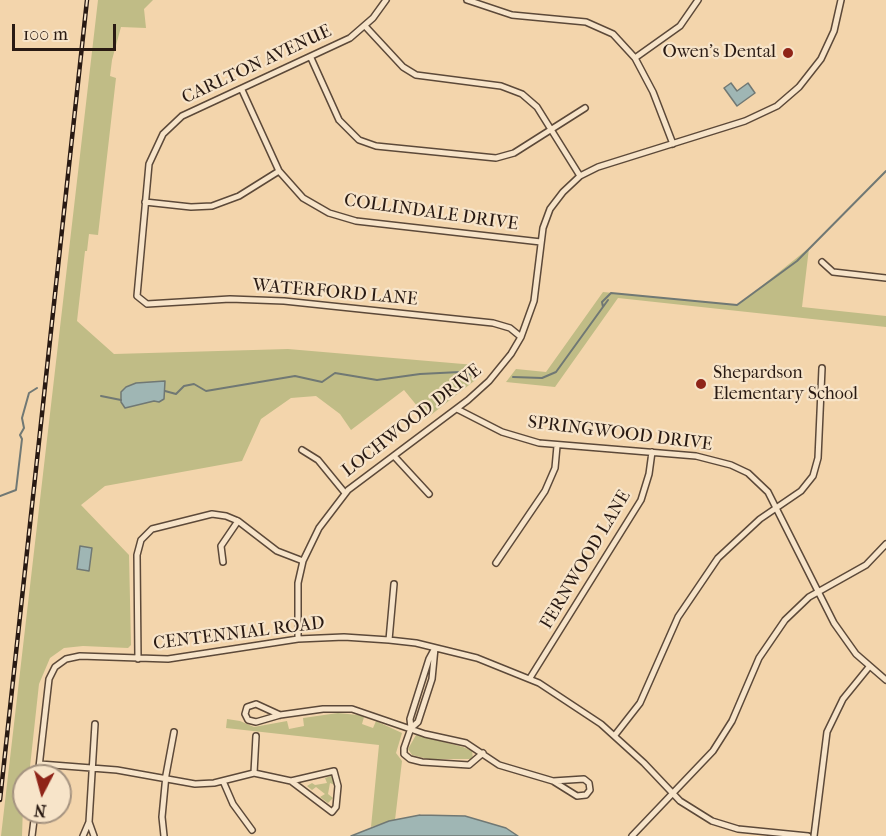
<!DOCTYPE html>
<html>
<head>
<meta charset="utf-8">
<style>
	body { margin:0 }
	#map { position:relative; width:886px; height:836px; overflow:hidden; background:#f3d5ac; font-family:"IM FELL French Canon",serif }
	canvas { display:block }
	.north { position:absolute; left:12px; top:764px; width:60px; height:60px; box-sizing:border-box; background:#f7e4c9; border:2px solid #a59380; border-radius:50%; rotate:186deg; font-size:16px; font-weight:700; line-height:24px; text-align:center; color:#291a13 }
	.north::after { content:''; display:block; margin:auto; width:21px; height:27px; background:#8f2418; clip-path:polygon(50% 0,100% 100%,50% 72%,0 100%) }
	.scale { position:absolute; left:12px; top:24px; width:104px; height:27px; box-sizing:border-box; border:3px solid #291a13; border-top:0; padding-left:8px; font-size:18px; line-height:21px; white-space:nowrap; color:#291a13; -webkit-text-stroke:4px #f7e4c9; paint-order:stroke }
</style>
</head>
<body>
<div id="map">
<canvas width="886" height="836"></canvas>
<div class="north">N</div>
<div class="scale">100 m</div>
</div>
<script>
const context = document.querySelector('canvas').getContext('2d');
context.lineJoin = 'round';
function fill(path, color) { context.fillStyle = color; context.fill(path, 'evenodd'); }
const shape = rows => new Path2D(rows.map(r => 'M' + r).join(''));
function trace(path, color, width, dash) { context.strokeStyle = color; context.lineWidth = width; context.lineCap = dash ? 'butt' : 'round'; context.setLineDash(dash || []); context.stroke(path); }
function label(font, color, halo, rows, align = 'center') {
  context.font = font + ' "IM FELL French Canon",serif'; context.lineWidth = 4.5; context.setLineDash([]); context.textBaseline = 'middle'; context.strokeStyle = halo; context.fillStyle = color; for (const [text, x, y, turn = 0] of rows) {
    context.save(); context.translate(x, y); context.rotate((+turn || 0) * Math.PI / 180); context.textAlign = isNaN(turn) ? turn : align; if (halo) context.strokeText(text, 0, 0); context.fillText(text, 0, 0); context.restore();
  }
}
const green = shape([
	[98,0,153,0,144,9,146,28,121,27,112,60,110,76,116,78,98,235,89,234,87,251,85,251,77,321,114,354,288,349,475,365,483,374,427,418,404,390,351,430,340,414,316,396,291,398,261,419,242,461,105,486,81,505,129,555,131,645,128,648,83,646,64,648,50,658,39,684,29,776,24,776,22,836,1,836],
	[809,248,802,307,886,316,886,327,618,298,555,387,506,382,516,369,546,372,603,292,738,305],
	[338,713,358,715,364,717,362,724,373,728,376,721,402,733,396,753,402,761,395,820,371,827,379,745,226,728,227,719,240,721,254,727,287,721,289,729,304,726,303,718],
	[416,735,463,747,472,751,473,759,428,759,412,755,408,749],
	[331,776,335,779,335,785,330,783,328,794,333,798,328,803,320,797,325,794,316,787,312,790,307,786,312,783,315,785,327,783,325,778]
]);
const water = shape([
	[731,83,737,91,748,83,755,93,737,106,724,88,731,83],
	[165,381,164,399,159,402,154,401,125,408,121,402,121,392,126,387,136,383,165,381],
	[80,546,92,548,89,571,77,569,80,546],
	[420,815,465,816,506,828,518,836,351,836,389,821,420,815]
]);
const stream = shape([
	[603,307,602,302,611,293,737,305,797,261,886,171],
	[513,377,542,378,556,372,608,300],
	[165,391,176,394,184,386,194,384,206,391,295,376,322,382,335,373,377,380,420,374,460,372,473,375],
	[101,396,121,400],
	[0,496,16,490,22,439,20,435,24,428,22,418,29,393,37,388]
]);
const minor = shape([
	[386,0,373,18,350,38,182,116,163,134,149,164,137,296,147,304,230,299,284,301,493,323,510,328,521,337],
	[467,0,512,15,586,22,613,34,635,58,653,92,673,144],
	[365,26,403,67,416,75,501,86,522,94,537,107,580,176],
	[311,58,339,120,359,140,376,146,496,158,514,153,585,108],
	[635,58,680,26,698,0],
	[242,90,279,171,303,198,329,213,356,221,541,242],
	[145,202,191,207,212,206,239,196,279,171],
	[822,262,833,272,886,278],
	[457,409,502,432,539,443,696,456,731,465,748,473,768,492,834,623,856,654,886,680],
	[302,450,318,460,345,493],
	[394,456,429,494],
	[223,562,221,546,238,521],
	[496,563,545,491,555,468,557,446],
	[298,639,298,583,303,561,319,528,348,490,468,400,489,381,511,354,521,337,534,301,543,228,550,209,563,192,580,176,598,167,745,121,777,106,799,87,821,59,834,31,841,0],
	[389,640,394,584],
	[435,648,432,679,418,722,411,728,404,748,404,754,410,759,422,762,469,765,483,753],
	[138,659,137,555,141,540,152,529,212,514,226,516,238,521,277,551,303,561],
	[530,678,641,500,649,474,652,452],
	[280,715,256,704,247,707,245,714,248,720,256,722,280,715,323,709,352,709,425,734,466,743,499,765,553,781,577,796,586,795,590,790,589,783,584,779,553,781],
	[411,728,410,719,429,659,435,648],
	[615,735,640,703,678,617,718,558,760,519,801,491,813,476,818,458,822,368],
	[40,764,117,770,195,784,214,783,254,773,291,781],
	[334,771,338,786,336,807,332,812,291,781,334,771],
	[254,773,256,736],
	[38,776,49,679,55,667,66,659,80,656,168,659,298,639,344,637,389,640,416,643,477,658,539,683,601,724,644,763,680,801,712,821,738,829,808,836],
	[223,781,233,804,252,830],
	[32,836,35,812],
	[83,836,89,822],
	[94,836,89,822,95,724],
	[164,836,162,817,166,775,174,732],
	[632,836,713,751,732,721,759,658,785,620,809,597,866,565,886,544],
	[814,836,827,732,843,699,869,667]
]);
const rail = shape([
	[0,800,87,0]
]);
const markers = [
	[788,53,6,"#8f2418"],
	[701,384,6,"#8f2418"]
];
const poiNames = [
	["Owen's Dental",776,53],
	["Shepardson",713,374,"left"],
	["Elementary School",713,395,"left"]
];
const streetNames = [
	["CARLTON AVENUE",257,65,-25],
	["COLLINDALE DRIVE",431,213,8],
	["WATERFORD LANE",335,293,5],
	["LOCHWOOD DRIVE",412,421,-38],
	["SPRINGWOOD DRIVE",620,434,7],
	["FERNWOOD LANE",586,560,-59],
	["CENTENNIAL ROAD",239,634,-7]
];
fill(green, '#c0bc86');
fill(water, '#9fb6b4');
trace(water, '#707874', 1.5);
trace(stream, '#707874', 2);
trace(minor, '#5c4939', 8);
trace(minor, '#f7e4c9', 5);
trace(rail, '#291a13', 4.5);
trace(rail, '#f7e4c9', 2, [7]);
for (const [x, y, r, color] of markers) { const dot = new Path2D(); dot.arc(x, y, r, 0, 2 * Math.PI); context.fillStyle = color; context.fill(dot); trace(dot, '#f7e4c9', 2); }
label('18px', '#291a13', '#f7e4c9', poiNames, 'right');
label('18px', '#291a13', '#f7e4c9', streetNames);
</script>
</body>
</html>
